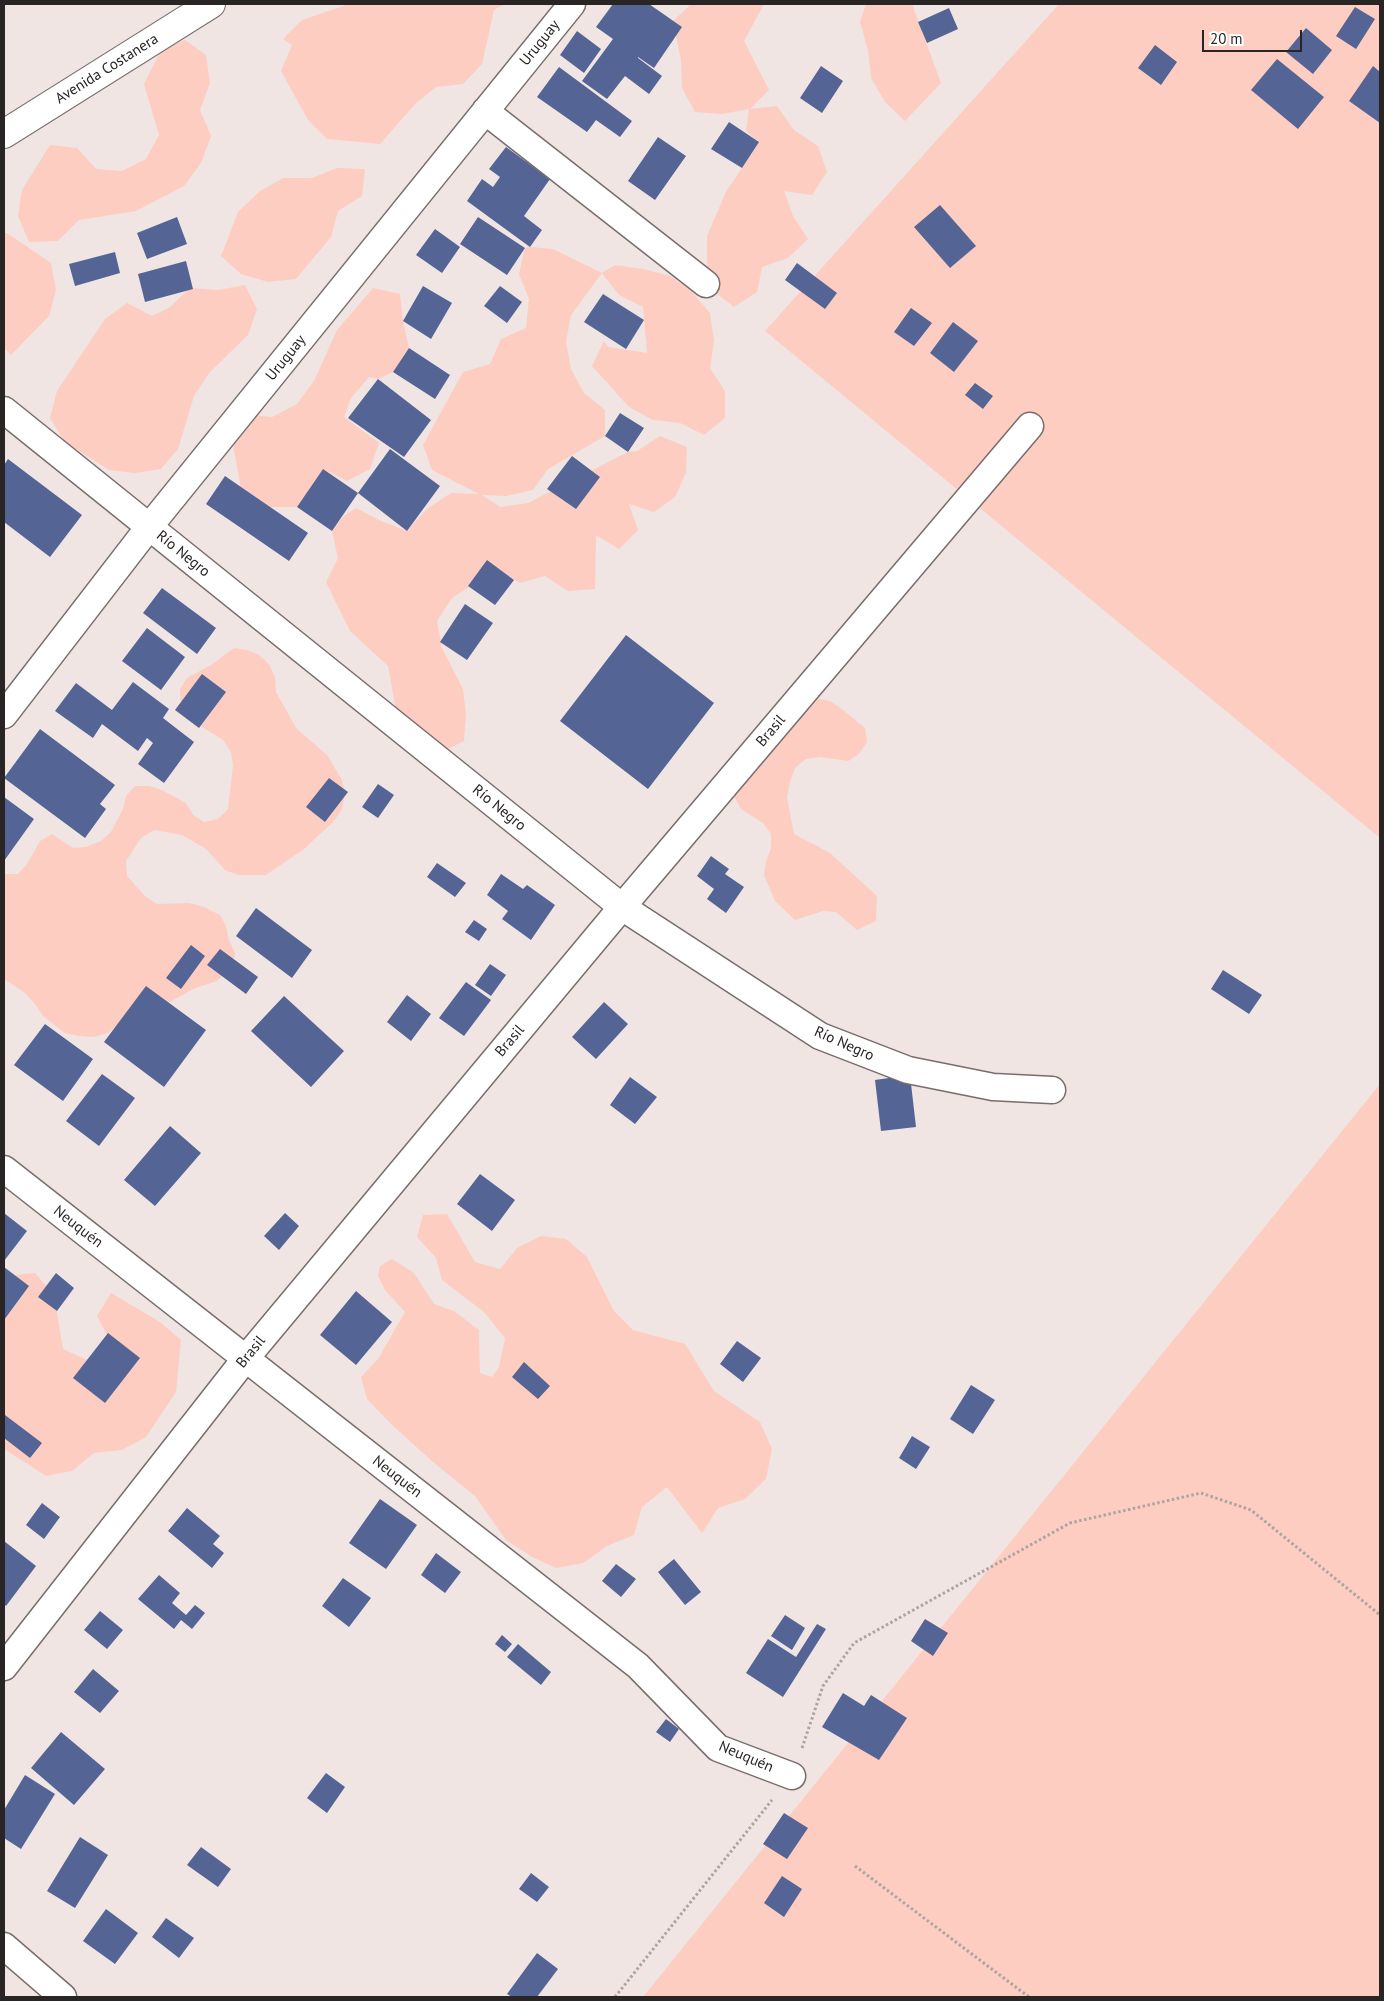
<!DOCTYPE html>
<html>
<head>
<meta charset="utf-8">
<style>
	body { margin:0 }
	#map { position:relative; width:1384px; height:2001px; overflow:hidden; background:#f0e5e3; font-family:"PT Sans",sans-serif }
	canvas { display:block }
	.frame { position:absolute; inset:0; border:5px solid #292524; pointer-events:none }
	.scale { position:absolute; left:1202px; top:30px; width:100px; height:22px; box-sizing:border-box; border:2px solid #292524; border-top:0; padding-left:6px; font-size:15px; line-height:18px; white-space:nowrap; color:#292524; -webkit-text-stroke:4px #fff; paint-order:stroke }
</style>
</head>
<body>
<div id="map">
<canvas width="1384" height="2001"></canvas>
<div class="frame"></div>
<div class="scale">20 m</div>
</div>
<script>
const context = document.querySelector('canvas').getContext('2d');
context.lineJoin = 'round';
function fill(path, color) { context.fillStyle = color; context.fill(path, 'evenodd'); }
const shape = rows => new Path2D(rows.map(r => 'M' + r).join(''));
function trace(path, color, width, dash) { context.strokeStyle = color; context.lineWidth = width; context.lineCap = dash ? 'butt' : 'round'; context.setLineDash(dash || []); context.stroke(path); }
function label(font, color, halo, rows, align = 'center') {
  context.font = font + ' "PT Sans",sans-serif'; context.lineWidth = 5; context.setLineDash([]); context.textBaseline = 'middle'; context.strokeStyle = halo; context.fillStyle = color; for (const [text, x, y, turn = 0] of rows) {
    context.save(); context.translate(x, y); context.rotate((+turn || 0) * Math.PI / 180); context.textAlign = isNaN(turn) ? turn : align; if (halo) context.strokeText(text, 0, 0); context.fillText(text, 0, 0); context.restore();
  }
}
const green = shape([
	[349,4,505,4,494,10,482,64,463,84,436,87,416,103,380,144,327,139,308,120,281,71,292,45,283,39,302,20],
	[691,4,764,4,744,41,769,90,750,109,777,106,794,130,818,146,827,172,812,195,784,191,793,216,808,239,788,258,762,267,757,292,734,307,712,290,707,263,707,236,726,192,759,142,746,131,749,109,722,114,695,112,682,88,681,60,673,21],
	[866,4,912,4,941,83,905,121,885,102,871,78,868,50,860,22],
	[1059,4,1380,4,1380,838,765,331],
	[185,40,206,55,210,83,200,110,211,136,201,163,184,186,136,211,79,220,58,241,29,242,18,216,22,190,50,145,77,148,96,169,122,171,146,159,159,135,144,84,161,50],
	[337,168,365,169,362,196,338,211,331,237,296,279,268,282,241,274,221,256,238,212,260,191,283,178,312,178],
	[4,233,7,233,51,263,56,290,49,316,11,355,4,348],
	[530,247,553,249,602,273,615,265,643,269,670,276,692,292,710,313,714,341,710,368,725,391,725,418,704,435,680,423,653,420,629,407,592,366,604,341,608,347,647,353,643,307,619,295,602,273,571,315,566,342,571,369,584,393,605,410,605,436,548,469,533,490,506,496,482,495,500,507,528,503,628,452,637,451,660,436,687,447,686,473,675,497,654,512,629,504,638,530,619,549,596,535,595,589,568,591,545,576,520,583,497,569,452,598,437,621,442,648,463,689,466,715,464,741,440,753,398,721,388,666,350,631,326,582,338,558,332,531,344,516,356,508,381,521,407,531,427,509,451,493,479,494,432,470,423,445,463,372,490,364,501,339,526,328,529,299,519,274,525,248],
	[245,285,257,309,248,335,209,373,194,396,178,449,161,469,135,473,109,470,65,442,50,418,57,391,105,319,127,303,152,316,170,307,190,288,218,290],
	[373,288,400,294,403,321,409,348,393,372,378,379,369,377,351,398,344,417,379,443,370,469,347,481,323,469,297,507,261,507,241,488,231,434,244,414,272,417,297,404,314,381,337,330],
	[234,648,247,650,259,655,269,664,275,677,276,692,296,728,327,755,342,780,345,794,342,809,334,821,304,849,266,875,238,875,225,870,206,849,182,835,154,830,141,838,126,861,127,876,146,897,157,904,189,903,204,907,220,915,226,926,229,940,235,953,232,967,217,981,193,989,168,1003,140,1005,108,1033,94,1037,79,1036,65,1033,43,1016,35,1004,25,993,4,979,4,874,18,874,27,864,40,841,52,834,73,848,86,847,101,841,111,832,123,809,126,796,135,786,149,786,162,790,186,803,193,815,204,822,218,819,228,809,233,765,231,752,223,740,188,718,181,705,180,689,187,678,211,665],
	[816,698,830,701,843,710,865,728,867,742,859,754,848,761,820,757,806,759,795,768,790,782,787,797,794,834,830,853,877,896,876,921,857,930,836,912,823,911,795,920,775,901,764,875,766,862,771,848,771,834,763,823,741,809,734,796,738,783],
	[1380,1084,1380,1997,643,1997],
	[447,1214,475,1262,500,1269,517,1248,541,1236,566,1239,587,1257,614,1311,633,1330,685,1344,714,1391,760,1422,772,1449,766,1479,745,1499,718,1508,702,1533,667,1487,642,1507,634,1535,607,1546,583,1563,556,1568,532,1557,506,1540,475,1496,433,1462,391,1424,367,1399,361,1377,378,1359,405,1312,385,1290,378,1276,380,1266,392,1259,414,1273,434,1304,454,1311,479,1330,480,1373,492,1377,499,1367,505,1338,484,1312,442,1280,436,1258,417,1237,423,1215],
	[35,1273,54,1295,63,1349,87,1360,110,1341,97,1316,111,1293,160,1322,181,1340,176,1392,146,1437,122,1450,94,1453,72,1471,46,1476,4,1449,4,1279,7,1276]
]);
const building = shape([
	[613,4,649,4,682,27,654,68,638,57,638,58,662,76,649,94,625,76,607,99,582,81,613,39,596,27],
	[1355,7,1375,19,1356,49,1336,36],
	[949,8,958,29,927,43,918,22],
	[1306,28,1332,50,1313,74,1286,52],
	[577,31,601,49,584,73,560,55],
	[1155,45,1177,62,1161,85,1138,68],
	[1277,59,1324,97,1298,129,1251,90],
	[821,66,843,81,822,113,800,98],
	[1373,66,1380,72,1380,123,1349,101],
	[559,67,632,121,620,137,596,120,587,132,537,97],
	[729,122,759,142,742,168,711,149],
	[658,137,686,156,655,200,628,181],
	[506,147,550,179,524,216,542,230,530,247,467,201,482,179,493,187,500,177,489,169],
	[940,205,976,246,950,268,914,227],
	[177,217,187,244,147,259,137,233],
	[478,217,525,248,507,275,460,244],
	[435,229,460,247,442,273,416,255],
	[115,252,120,273,75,286,69,264],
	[186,261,193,289,145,302,138,274],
	[797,263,837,293,825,309,785,280],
	[423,286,452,303,431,339,403,321],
	[500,286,522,302,507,323,484,306],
	[603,294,644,320,626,349,584,322],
	[911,308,932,323,914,346,894,332],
	[953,322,978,341,954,372,930,353],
	[409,348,450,375,435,399,393,372],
	[378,379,431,420,404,457,348,418],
	[975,383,993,396,983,409,965,395],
	[620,413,644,428,628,452,605,436],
	[390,449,440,486,407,531,358,493],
	[572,456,600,477,576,509,547,489],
	[8,459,82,515,50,557,4,522,4,465],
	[323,469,358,493,332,531,297,507],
	[225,476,308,533,289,561,206,504],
	[487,560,514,580,495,605,468,586],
	[162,588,216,628,197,654,143,613],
	[465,604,493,623,467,660,440,642],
	[147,628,185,657,161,690,122,661],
	[626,635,714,703,648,789,560,721],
	[202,674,226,692,199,728,175,710],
	[133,682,169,709,163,718,194,742,164,783,138,764,153,743,147,738,138,751,102,724,93,738,55,711,76,683,112,710],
	[40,729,115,785,100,804,106,809,85,838,4,778],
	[329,778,348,792,325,822,306,807],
	[378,784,394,795,378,818,362,807],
	[4,797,34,819,4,861],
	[711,856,729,869,725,874,744,887,726,913,707,899,714,889,697,876],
	[437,863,466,883,455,897,427,877],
	[501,874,523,889,527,885,555,905,531,940,502,919,508,911,487,895],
	[256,908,312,950,292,978,236,936],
	[474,920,487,929,479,941,465,932],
	[191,945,205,956,181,989,166,978],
	[220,949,258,977,246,994,207,965],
	[490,964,506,975,491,996,475,985],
	[1223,970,1262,995,1249,1014,1211,989],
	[466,982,491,1000,464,1036,439,1018],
	[146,986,206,1030,164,1087,104,1042],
	[407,995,431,1014,411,1041,387,1022],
	[284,996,344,1051,311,1087,251,1031],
	[604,1002,628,1024,596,1059,572,1037],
	[45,1024,93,1059,63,1101,14,1065],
	[102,1074,135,1098,99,1146,66,1121],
	[910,1075,916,1127,881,1131,875,1080],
	[630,1077,657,1097,635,1124,610,1105],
	[170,1126,201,1153,155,1206,124,1180],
	[480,1174,515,1200,492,1231,457,1204],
	[4,1213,27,1231,4,1261],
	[285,1213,299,1226,279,1250,264,1236],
	[4,1267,29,1286,4,1320],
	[56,1273,74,1288,57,1311,38,1297],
	[356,1291,392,1322,356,1365,320,1335],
	[108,1333,140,1358,105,1403,73,1378],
	[737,1341,761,1358,743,1382,720,1364],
	[524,1362,550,1386,538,1399,512,1377],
	[971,1385,995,1400,973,1434,950,1419],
	[5,1415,42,1443,30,1458,4,1438],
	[912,1436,930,1447,916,1469,899,1458],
	[380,1499,417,1525,386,1569,349,1543],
	[42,1503,60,1517,44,1539,26,1525],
	[187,1508,220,1536,213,1544,224,1553,212,1568,168,1531],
	[4,1541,36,1566,6,1606,4,1604],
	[436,1553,461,1572,445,1593,421,1575],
	[674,1559,701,1592,685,1605,658,1572],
	[616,1564,636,1579,621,1597,602,1581],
	[159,1575,180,1593,172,1603,186,1615,195,1605,205,1613,192,1629,181,1620,174,1629,138,1599],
	[343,1578,371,1598,349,1627,322,1606],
	[100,1611,123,1630,107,1649,84,1630],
	[785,1615,805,1628,792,1650,771,1636],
	[925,1619,948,1633,933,1656,911,1641],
	[817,1624,826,1629,783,1697,746,1673,768,1639,796,1657],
	[502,1635,512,1644,505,1652,495,1644],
	[518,1644,551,1672,541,1685,507,1657],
	[93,1669,119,1691,100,1713,74,1692],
	[843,1693,864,1706,871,1695,907,1718,879,1760,822,1727],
	[666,1719,679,1729,670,1742,656,1732],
	[61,1732,105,1769,74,1805,31,1768],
	[326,1773,345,1787,327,1813,307,1798],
	[25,1775,55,1794,21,1849,4,1838,4,1810],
	[784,1813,808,1828,787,1859,763,1844],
	[80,1837,108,1855,75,1908,47,1891],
	[201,1847,231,1869,218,1887,187,1865],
	[531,1873,549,1887,537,1902,519,1889],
	[782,1876,802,1889,784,1917,764,1903],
	[106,1909,138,1933,115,1964,83,1941],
	[166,1918,194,1938,179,1958,152,1937],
	[537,1953,558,1969,537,1997,512,1997,507,1994]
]);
const path = shape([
	[802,1748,823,1686,854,1643,1070,1523,1201,1493,1251,1510,1380,1615],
	[855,1866,1029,1997],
	[615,1997,772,1800]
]);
const minor = shape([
	[485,111,706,284],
	[4,410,622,907,820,1036,908,1070,993,1087,1052,1090],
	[4,715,149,527,572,4],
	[4,1169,638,1666,718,1748,792,1776],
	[4,1667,246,1358,622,907,1030,426],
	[4,1946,63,1997]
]);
const tertiary = shape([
	[4,134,211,4]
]);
const streetNames = [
	["Uruguay",540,43,-51],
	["Avenida Costanera",107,69,-32],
	["Uruguay",286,358,-51],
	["Río Negro",183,554,39],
	["Brasil",771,731,-50],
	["Río Negro",499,808,39],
	["Brasil",510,1041,-50],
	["Río Negro",844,1044,24],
	["Neuquén",78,1227,38],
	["Brasil",251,1352,-51],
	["Neuquén",397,1477,38],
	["Neuquén",746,1757,23]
];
fill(green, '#fdcdc1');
fill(building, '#546595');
trace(minor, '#776e6c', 29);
trace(tertiary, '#776e6c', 30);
trace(path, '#aca4a2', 3, [2.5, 2.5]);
trace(minor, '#fff', 26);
trace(tertiary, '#fff', 28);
label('15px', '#292524', '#fff', streetNames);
</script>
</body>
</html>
